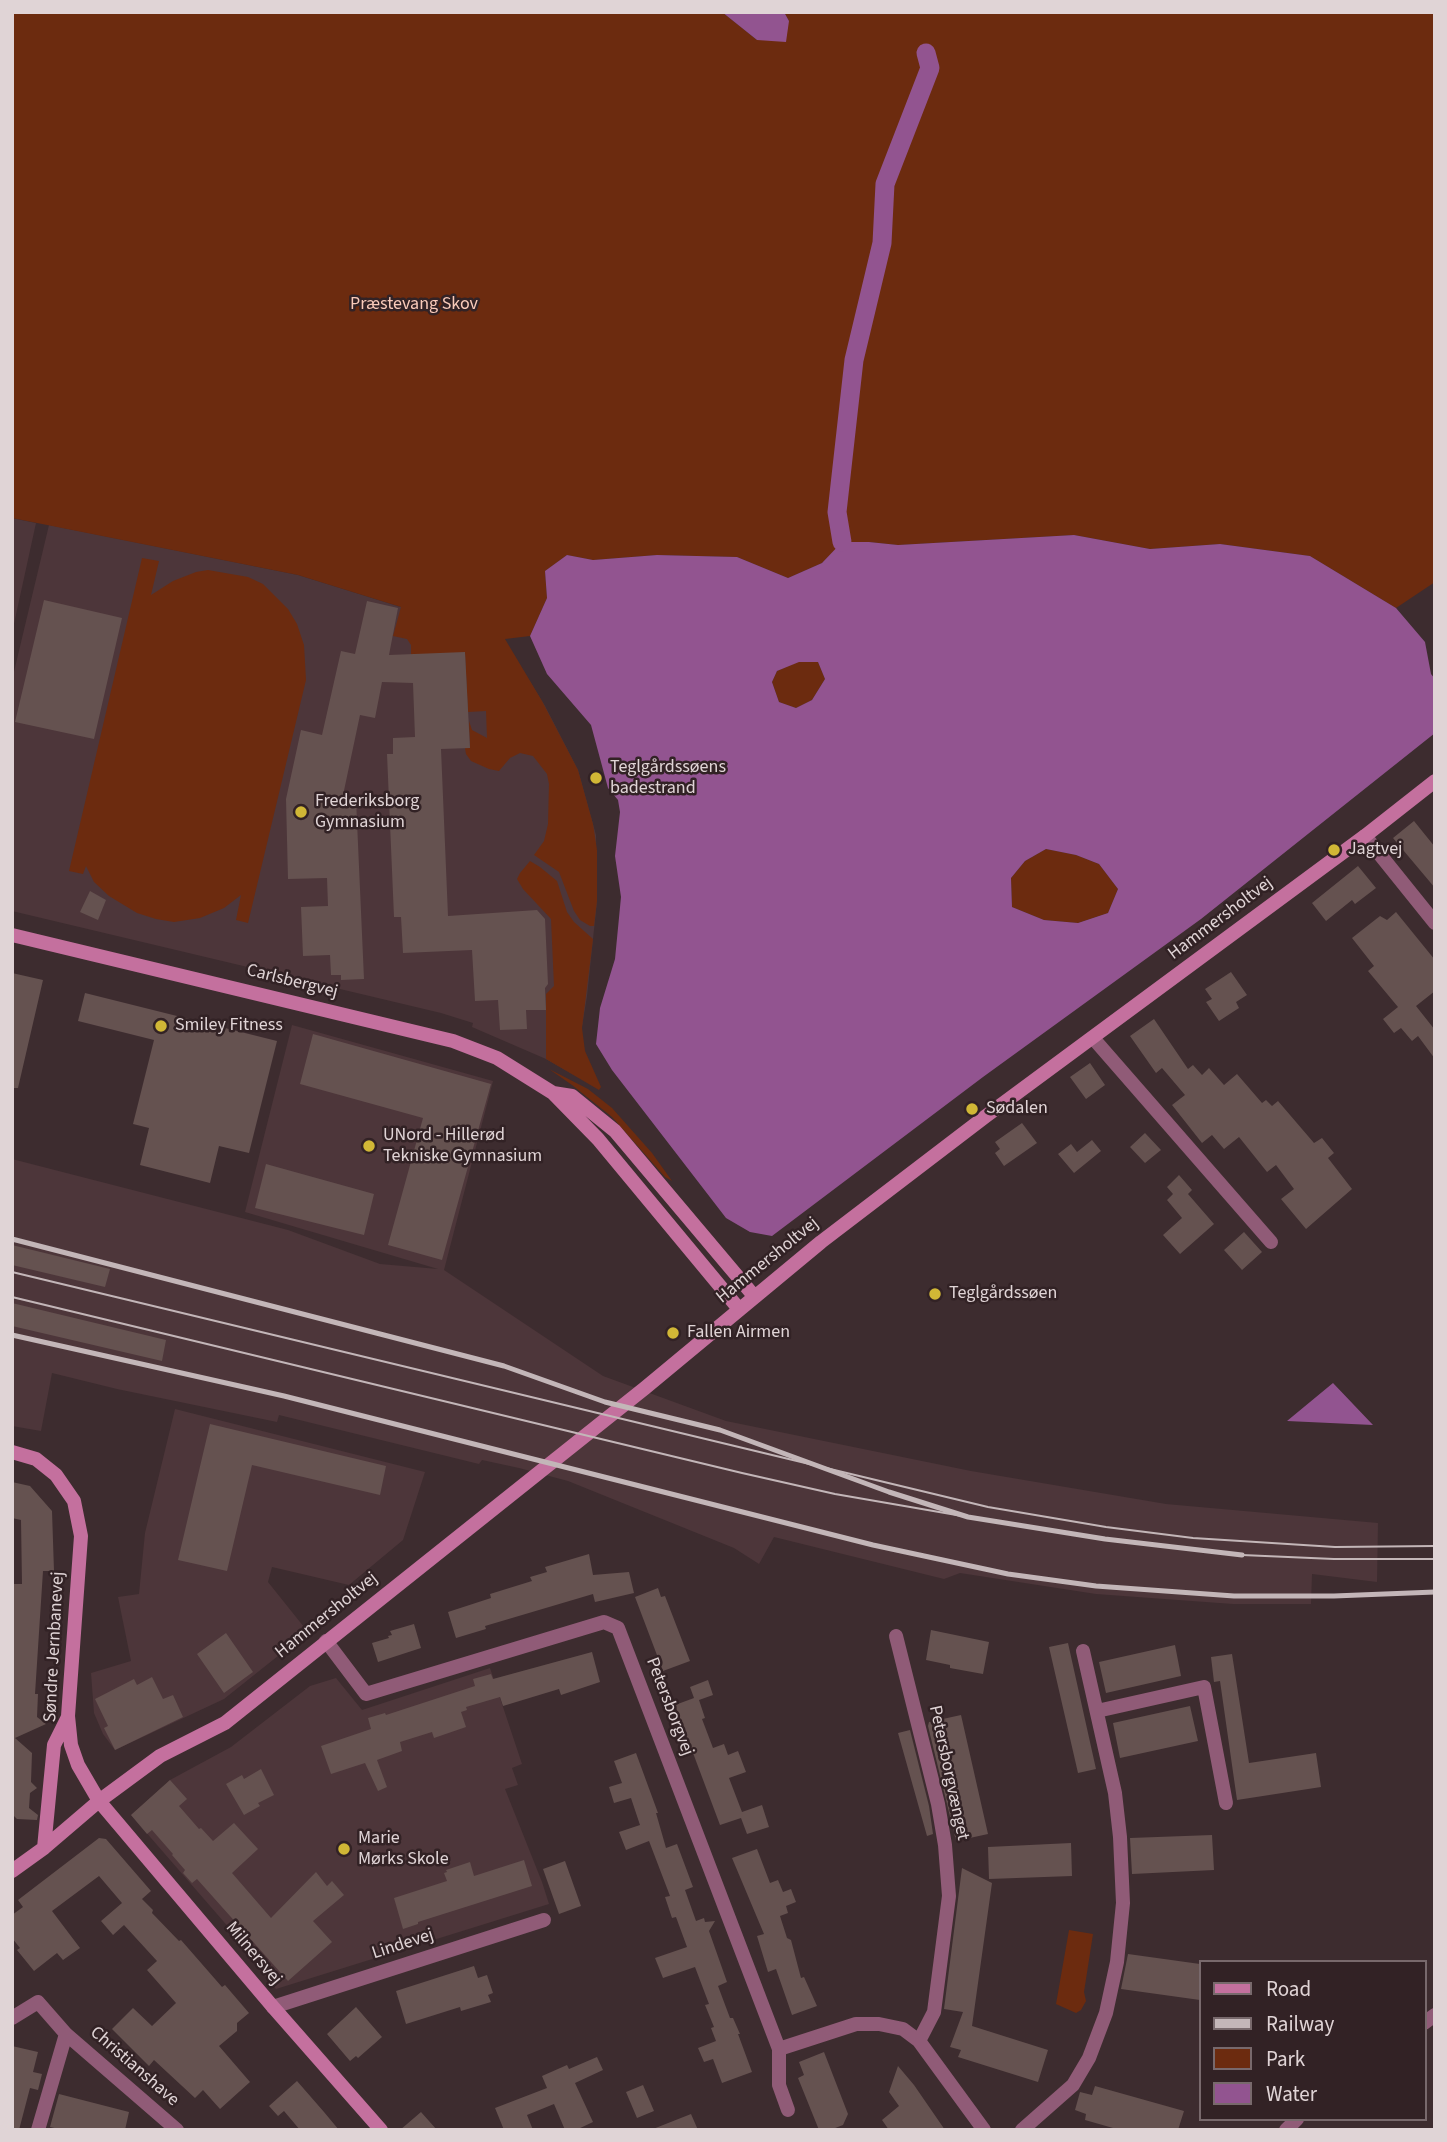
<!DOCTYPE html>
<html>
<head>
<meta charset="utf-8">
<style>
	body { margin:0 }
	#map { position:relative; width:1447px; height:2142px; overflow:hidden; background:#3d2c2f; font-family:"Source Sans 3",sans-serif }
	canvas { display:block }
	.frame { position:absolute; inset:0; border:14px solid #e0d4d6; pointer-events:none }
	.legend { position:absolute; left:1199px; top:1960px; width:228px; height:161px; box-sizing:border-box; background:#322225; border:2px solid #78696c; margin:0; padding:9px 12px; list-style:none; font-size:21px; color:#e0d4d6 }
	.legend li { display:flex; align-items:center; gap:14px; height:35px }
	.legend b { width:35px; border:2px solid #78696c }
</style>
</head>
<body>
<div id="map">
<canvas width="1447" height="2142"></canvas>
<div class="frame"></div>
<ul class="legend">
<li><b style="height:9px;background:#c4709e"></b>Road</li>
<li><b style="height:9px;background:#c3b6b8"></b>Railway</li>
<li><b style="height:19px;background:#6c2b0f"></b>Park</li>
<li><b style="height:19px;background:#925490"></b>Water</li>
</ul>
</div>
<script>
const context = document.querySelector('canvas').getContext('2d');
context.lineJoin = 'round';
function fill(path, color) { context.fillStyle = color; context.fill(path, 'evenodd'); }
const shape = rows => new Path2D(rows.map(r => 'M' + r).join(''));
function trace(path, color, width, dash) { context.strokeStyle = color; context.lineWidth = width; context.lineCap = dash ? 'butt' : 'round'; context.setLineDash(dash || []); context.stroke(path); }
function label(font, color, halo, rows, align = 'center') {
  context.font = font + ' "Source Sans 3",sans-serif'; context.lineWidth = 5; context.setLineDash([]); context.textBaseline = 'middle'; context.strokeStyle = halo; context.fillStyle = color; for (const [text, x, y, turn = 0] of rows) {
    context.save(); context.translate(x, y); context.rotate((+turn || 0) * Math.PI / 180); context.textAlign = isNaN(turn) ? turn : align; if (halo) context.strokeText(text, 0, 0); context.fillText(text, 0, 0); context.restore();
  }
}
const built = shape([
	[12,518,36,523,12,633],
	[49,525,298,575,504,639,545,706,578,770,596,835,597,901,587,996,574,1075,546,1059,472,1027,473,1023,441,1013,12,911,12,680],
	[292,1025,493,1081,444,1270,603,1376,726,1421,971,1471,1166,1504,1378,1523,1377,1582,1312,1574,1311,1604,1233,1604,1096,1594,960,1573,944,1579,774,1537,759,1564,734,1548,568,1481,519,1468,482,1460,479,1464,279,1415,277,1422,117,1389,52,1373,41,1431,12,1426,12,1159,288,1230,380,1264,438,1269,245,1212],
	[175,1409,425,1472,403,1540,349,1585,272,1567,268,1582,308,1632,224,1699,115,1750,103,1734,94,1713,91,1673,131,1661,118,1597,139,1594,145,1533],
	[490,1668,522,1764,512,1768,518,1785,505,1789,542,1882,549,1904,276,1989,247,1955,250,1952,131,1815,170,1780,231,1747,310,1686,336,1678,362,1710]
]);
const green = shape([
	[12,12,722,12,757,40,789,21,784,12,922,12,927,14,944,12,1435,12,1435,582,1396,608,1310,556,1220,544,1150,549,1074,535,898,545,869,542,843,542,822,563,788,578,737,557,657,555,593,560,567,555,545,571,547,598,530,636,505,639,542,701,578,770,593,824,597,850,597,901,594,926,590,926,580,920,574,911,559,872,534,855,544,841,548,824,549,784,547,774,533,756,520,753,510,758,499,771,489,769,471,761,466,754,465,748,470,747,469,721,472,730,487,738,486,711,468,712,465,653,411,655,411,645,407,639,393,636,401,607,298,575,12,518],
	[142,558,159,561,151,595,173,581,196,572,208,570,248,577,263,584,288,609,297,624,304,645,306,680,248,923,236,920,241,895,224,908,200,918,174,922,156,919,137,913,109,896,94,882,86,866,83,874,69,871],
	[800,661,818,662,825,679,812,700,796,708,779,702,772,682,777,671],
	[1046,849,1076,855,1099,864,1118,889,1108,913,1078,923,1044,920,1012,907,1011,878,1025,861],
	[530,861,540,867,557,881,567,912,574,922,593,939,582,1028,585,1051,601,1087,599,1090,546,1059,546,994,554,986,551,919,523,889,517,879,520,873],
	[549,1069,588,1089,612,1108,652,1153,672,1181,665,1177,612,1117,572,1085],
	[1069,1930,1093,1934,1084,1992,1086,2001,1081,2010,1076,2013,1056,2004]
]);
const water = shape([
	[722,12,784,12,789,21,786,42,757,40],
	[1074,535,1150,549,1220,544,1310,556,1396,608,1425,642,1431,674,1435,679,1435,733,1201,919,983,1077,772,1236,750,1232,726,1218,612,1070,596,1044,600,1008,615,959,621,897,615,856,620,812,618,800,608,788,591,725,547,674,530,636,547,598,545,571,567,555,593,560,657,555,737,557,788,578,822,563,842,542,869,542,898,545],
	[799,662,818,662,825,679,812,700,796,708,779,702,772,682,777,671],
	[1046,849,1076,855,1099,864,1118,889,1108,913,1078,923,1044,920,1012,907,1011,878,1025,861],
	[1333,1383,1373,1425,1287,1421]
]);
const canal = shape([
	[842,542,837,512,854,360,882,243,885,184,930,68,926,53]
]);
const building = shape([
	[44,600,122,618,94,739,15,722],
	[367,601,398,608,389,655,465,652,470,748,441,749,448,916,537,910,545,919,548,984,545,988,546,1010,526,1010,527,1029,500,1030,498,1000,475,1001,472,950,403,953,401,917,394,917,387,754,393,754,393,738,415,737,413,683,382,682,375,718,360,715,342,800,356,799,364,979,341,980,341,975,331,975,330,955,303,956,301,907,328,906,327,878,288,879,286,799,301,730,322,735,341,651,355,654],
	[1414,821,1435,847,1435,888,1393,838],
	[1358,866,1376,888,1355,904,1352,900,1326,921,1312,903],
	[90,891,106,900,98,920,80,912],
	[1396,912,1435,960,1435,991,1416,1006,1435,1030,1435,1059,1418,1036,1412,1041,1401,1028,1394,1033,1383,1019,1398,1007,1368,971,1374,966,1352,938,1380,916,1387,920],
	[1231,972,1247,995,1236,1002,1239,1008,1219,1021,1206,1002,1212,999,1205,989],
	[12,973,43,980,18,1088,12,1088],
	[85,993,277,1041,249,1153,219,1146,210,1183,140,1165,149,1128,133,1124,154,1040,78,1021],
	[1154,1019,1188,1069,1193,1065,1202,1075,1209,1068,1224,1085,1237,1074,1262,1103,1266,1100,1272,1106,1278,1101,1314,1143,1322,1138,1334,1153,1328,1158,1352,1189,1306,1229,1281,1199,1294,1189,1276,1165,1267,1172,1239,1137,1224,1149,1212,1135,1202,1143,1172,1105,1185,1095,1162,1068,1156,1073,1130,1036],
	[313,1034,491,1084,442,1260,388,1245,423,1118,300,1084],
	[1090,1063,1105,1085,1086,1099,1070,1077],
	[1022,1123,1037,1143,1004,1166,995,1153,1000,1149,995,1142],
	[1145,1133,1161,1150,1145,1163,1130,1147],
	[1092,1140,1101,1151,1074,1173,1058,1154,1071,1144,1077,1152],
	[266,1164,374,1194,364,1235,255,1208],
	[1179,1175,1192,1190,1188,1194,1214,1224,1180,1254,1163,1235,1182,1218,1167,1200,1173,1194,1167,1187],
	[1244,1232,1262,1252,1242,1270,1224,1250],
	[12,1245,110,1269,105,1287,12,1265],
	[12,1303,166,1340,162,1361,12,1326],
	[210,1424,386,1466,380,1495,252,1465,227,1571,178,1560],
	[12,1482,30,1486,52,1511,54,1571,43,1571,35,1694,38,1694,37,1717,46,1724,15,1738,32,1753,31,1782,37,1788,30,1793,29,1808,38,1815,37,1820,17,1819,12,1814,12,1584,22,1584,21,1520,12,1518],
	[589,1554,593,1575,629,1572,634,1593,595,1602,593,1594,485,1626,486,1629,456,1638,448,1612,491,1598,490,1594,532,1581,530,1577,547,1572,545,1567],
	[658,1588,661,1597,665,1596,690,1661,663,1671,635,1597],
	[414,1624,421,1648,378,1662,372,1643,389,1638,388,1636,392,1635,390,1631],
	[931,1630,989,1642,983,1674,950,1668,950,1665,926,1660],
	[226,1633,253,1672,224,1693,197,1654],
	[1068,1643,1096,1769,1078,1773,1049,1647],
	[1175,1645,1181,1676,1106,1693,1099,1662],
	[592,1652,600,1682,561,1695,559,1689,503,1706,500,1697,466,1707,467,1710,461,1712,466,1727,434,1738,432,1732,400,1742,402,1751,377,1760,387,1787,378,1791,365,1763,331,1774,321,1746,371,1729,368,1718,385,1713,386,1715,475,1686,473,1679,491,1674,493,1679],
	[1232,1654,1249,1763,1316,1753,1321,1787,1237,1800,1220,1681,1214,1682,1211,1657],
	[152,1677,163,1699,173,1695,183,1717,115,1750,104,1728,108,1726,95,1699,134,1679,137,1685],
	[708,1680,713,1695,699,1700,705,1718,702,1719,713,1748,724,1744,728,1755,738,1751,746,1772,729,1778,742,1812,762,1805,769,1827,747,1834,741,1818,720,1825,675,1705,694,1698,690,1687],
	[1190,1706,1198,1741,1120,1758,1113,1723],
	[961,1715,988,1834,956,1841,928,1726,929,1722],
	[910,1730,929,1806,933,1834,927,1836,898,1733],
	[636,1753,658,1813,656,1813,666,1848,677,1844,693,1887,685,1890,696,1921,704,1918,705,1922,715,1921,709,1931,727,1982,718,1986,730,2018,733,2018,740,2034,738,2034,752,2072,722,2083,713,2059,704,2062,698,2048,716,2041,711,2028,714,2027,705,2005,709,2004,695,1967,663,1978,655,1958,687,1947,676,1917,672,1918,665,1897,670,1896,649,1841,626,1850,619,1832,640,1825,631,1798,614,1803,609,1787,622,1783,614,1761],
	[261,1769,274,1795,258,1803,260,1806,244,1815,226,1784,242,1775,244,1779],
	[170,1780,187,1799,179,1806,199,1829,201,1828,213,1841,234,1823,258,1849,232,1873,271,1918,316,1872,327,1886,332,1881,344,1895,313,1921,332,1942,288,1981,197,1879,192,1883,183,1873,185,1870,172,1855,173,1854,152,1830,147,1834,131,1815],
	[1212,1835,1214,1870,1132,1874,1130,1838],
	[99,1838,106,1839,151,1891,142,1899,153,1910,152,1913,179,1941,181,1940,222,1987,225,1985,249,2013,237,2023,237,2031,219,2046,250,2082,220,2109,203,2090,195,2098,154,2060,149,2066,112,2029,133,2008,152,2026,176,2003,147,1970,157,1961,124,1925,113,1935,101,1921,122,1903,99,1876,52,1911,80,1948,63,1960,57,1953,34,1971,17,1950,20,1948,12,1938,12,1915,23,1907,18,1900],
	[1071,1843,1072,1876,989,1879,988,1847],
	[757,1849,770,1883,778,1880,783,1892,791,1889,796,1902,786,1906,788,1913,780,1916,787,1938,791,1940,801,1978,804,1977,817,2006,792,2015,776,1969,768,1972,757,1936,764,1934,732,1858],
	[524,1860,532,1886,418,1922,418,1924,403,1929,394,1898,447,1881,444,1873,447,1872,446,1870,470,1862,474,1876],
	[565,1861,581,1906,559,1914,543,1869],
	[962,1868,992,1883,972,2026,1048,2050,1038,2082,958,2057,961,2050,950,2047,963,2012,944,2009],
	[1128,1954,1200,1964,1200,2000,1121,1989],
	[474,1966,478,1978,487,1975,493,1993,488,1995,491,2002,461,2011,460,2007,406,2024,396,1991],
	[356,2007,382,2037,358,2058,356,2056,350,2061,327,2034],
	[12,2046,38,2052,33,2072,42,2074,38,2090,30,2088,19,2130,12,2130],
	[824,2052,848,2114,843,2125,830,2130,819,2130,798,2078,804,2075,799,2062],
	[597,2057,603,2070,575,2083,593,2122,576,2130,565,2130,554,2104,527,2115,533,2130,504,2130,495,2108,547,2088,542,2076,567,2065,569,2069],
	[898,2066,914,2085,945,2130,889,2130,882,2120,899,2106,889,2092],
	[297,2081,324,2112,339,2130,300,2130,284,2111,278,2116,269,2106],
	[643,2085,654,2111,637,2118,626,2092],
	[1095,2086,1184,2111,1178,2130,1120,2130,1085,2120,1086,2114,1075,2110,1080,2092,1092,2095],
	[59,2094,129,2112,125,2130,63,2130,50,2127],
	[421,2112,437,2130,400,2130],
	[691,2114,698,2130,653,2130,653,2129]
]);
const street = shape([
	[1365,836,1435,923],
	[1093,1038,1271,1242],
	[896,1636,938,1804,945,1845,949,1896,934,2012,919,2041],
	[326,1641,366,1694,604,1622,618,1628,779,2049,779,2085,788,2110],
	[1097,1711,1204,1687,1226,1803],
	[273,2007,544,1920],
	[12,2018,38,2002,66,2034,177,2130],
	[1424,2023,1435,2015],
	[779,2049,856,2024,879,2024,903,2029,919,2041,984,2130],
	[38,2130,66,2034],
	[1022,2130,1073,2085,1089,2058,1106,2013,1117,1962,1123,1903,1120,1837,1115,1793,1083,1651],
	[1286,2130,1297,2119]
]);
const secondary = shape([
	[12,935,453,1041,497,1058,553,1093,598,1139,739,1309],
	[553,1093,572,1096,615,1131,754,1296],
	[12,1452,36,1459,56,1475,74,1501,81,1536,68,1716,71,1745,78,1765,99,1801,273,2007,381,2130],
	[44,1848,54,1745,68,1717],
	[12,1871,44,1848,99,1801,160,1756,225,1723,645,1388,821,1242,986,1116,1365,836,1435,781]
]);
const tram = shape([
	[12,1272,988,1507,1106,1527,1193,1538,1335,1547,1435,1546],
	[12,1297,742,1473,835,1494,968,1517],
	[1242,1555,1334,1559,1435,1559]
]);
const rail = shape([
	[12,1239,504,1366,605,1402,720,1430,889,1492,968,1517,1105,1539,1242,1555],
	[12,1335,284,1396,873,1545,1008,1574,1096,1586,1234,1596,1334,1596,1435,1592]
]);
const markers = [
	[596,778,7,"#d1b736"],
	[301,812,7,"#d1b736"],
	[1334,850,7,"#d1b736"],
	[161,1026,7,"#d1b736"],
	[972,1109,7,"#d1b736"],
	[369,1146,7,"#d1b736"],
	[935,1294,7,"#d1b736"],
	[673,1333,7,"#d1b736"],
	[344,1849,7,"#d1b736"]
];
const parkNames = [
	["Præstevang Skov",414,305]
];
const poiNames = [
	["Teglgårdssøens",610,768],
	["badestrand",610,789],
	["Frederiksborg",315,802],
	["Gymnasium",315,823],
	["Jagtvej",1348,850],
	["Smiley Fitness",175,1026],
	["Sødalen",986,1109],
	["UNord - Hillerød",383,1136],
	["Tekniske Gymnasium",383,1157],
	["Teglgårdssøen",949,1294],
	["Fallen Airmen",687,1333],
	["Marie",358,1839],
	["Mørks Skole",358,1860]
];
const streetNames = [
	["Hammersholtvej",1221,919,-37],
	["Carlsbergvej",292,982,14],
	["Hammersholtvej",768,1261,-39],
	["Hammersholtvej",327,1616,-39],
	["Søndre Jernbanevej",55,1647,-87],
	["Petersborgvej",669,1707,69],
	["Petersborgvænget",948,1773,78],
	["Lindevej",403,1945,-18],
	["Milnersvej",253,1954,50],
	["Christianshave",134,2067,41]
];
fill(built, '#4d363a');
fill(green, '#6c2b0f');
fill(water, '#925490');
trace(canal, '#925490', 19);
fill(building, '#655250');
trace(street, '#905b77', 14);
trace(secondary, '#c4709e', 14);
trace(tram, '#c3b6b8', 2);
trace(rail, '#c3b6b8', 5);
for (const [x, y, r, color] of markers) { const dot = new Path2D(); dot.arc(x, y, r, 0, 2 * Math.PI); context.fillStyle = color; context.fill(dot); trace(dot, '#322225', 2.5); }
label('18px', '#facbba', '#322225', parkNames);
label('18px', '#e0d4d6', '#322225', poiNames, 'left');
label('18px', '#e0d4d6', '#322225', streetNames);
</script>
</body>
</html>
